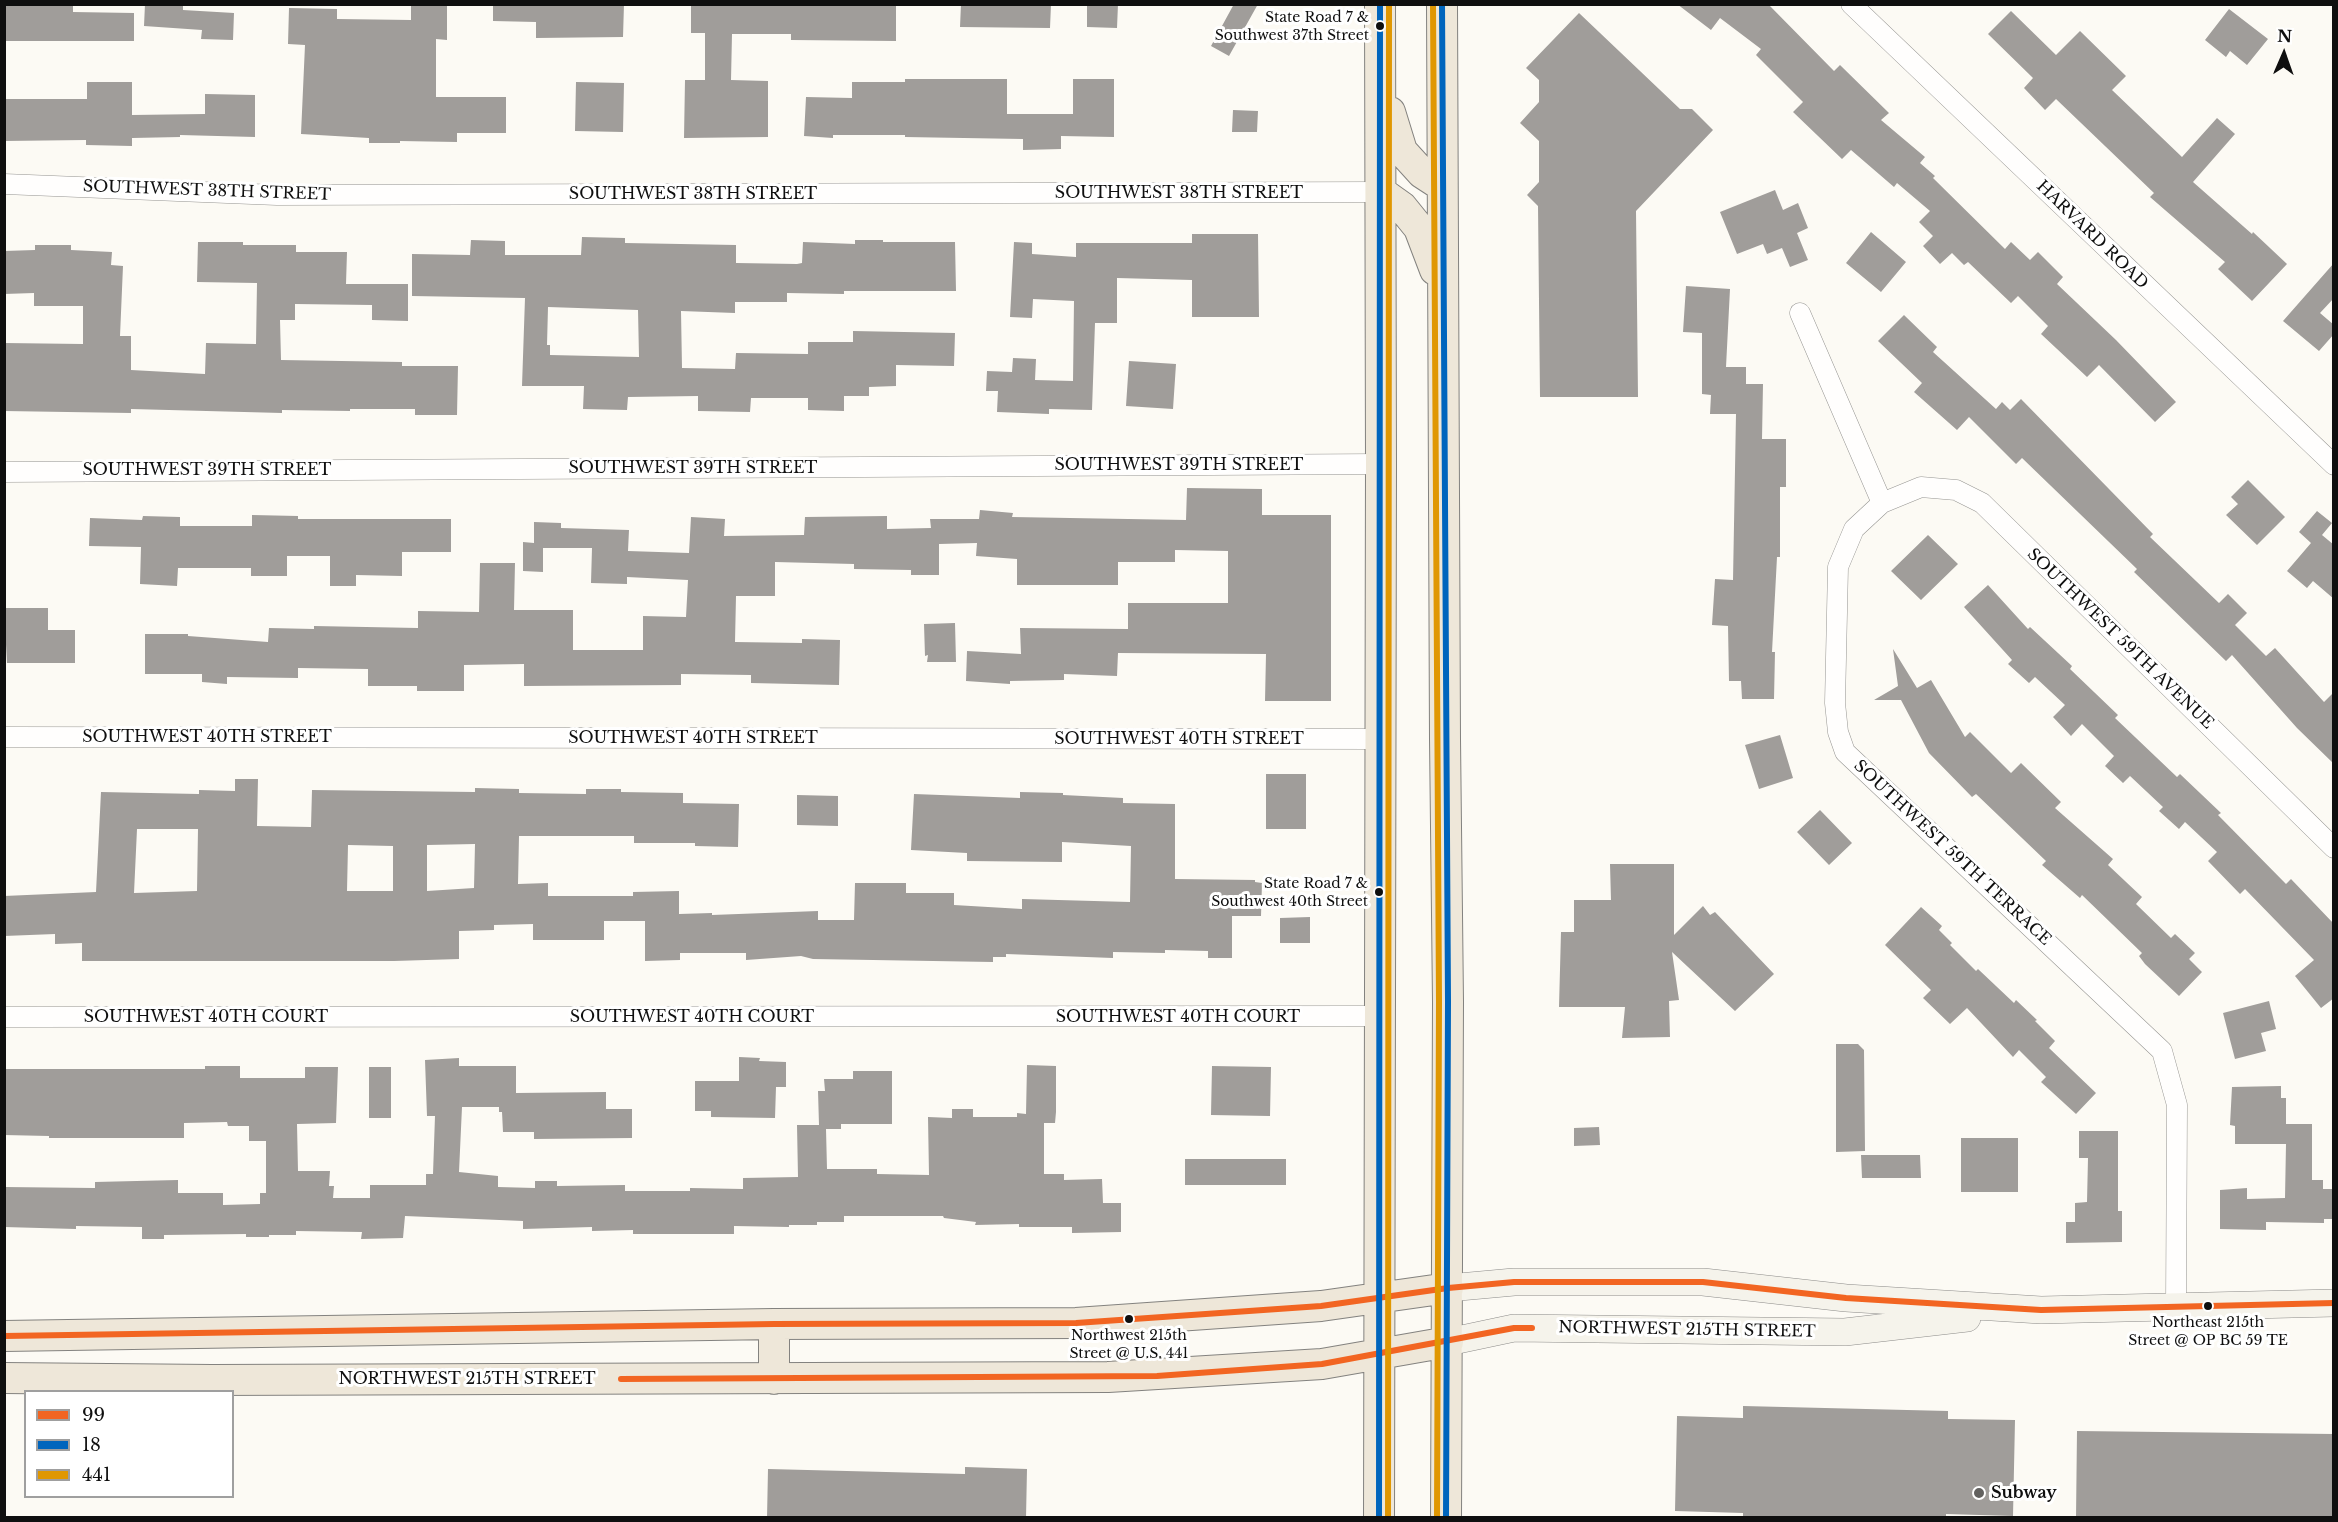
<!DOCTYPE html>
<html>
<head>
<meta charset="utf-8">
<style>
	body { margin:0 }
	#map { position:relative; width:2338px; height:1522px; overflow:hidden; background:#fcfaf4; font-family:"Libre Baskerville",serif }
	canvas { display:block }
	.frame { position:absolute; inset:0; border:6px solid #0f0f0f; pointer-events:none }
	.legend { position:absolute; left:24px; top:1390px; width:210px; height:108px; box-sizing:border-box; background:#fff; border:2px solid #9f9f9f; margin:0; padding:8px 10px; list-style:none; font-size:18px; color:#0f0f0f }
	.legend li { display:flex; align-items:center; gap:12px; height:30px }
	.legend b { width:30px; border:2px solid #9f9f9f }
	.north { position:absolute; left:2254px; top:24px; width:60px; height:60px; -webkit-text-stroke:4px #fff; paint-order:stroke; rotate:2deg; font-size:16px; font-weight:700; line-height:24px; text-align:center; color:#0f0f0f }
	.north::after { content:''; display:block; margin:auto; width:21px; height:27px; background:#0f0f0f; clip-path:polygon(50% 0,100% 100%,50% 72%,0 100%) }
</style>
</head>
<body>
<div id="map">
<canvas width="2338" height="1522"></canvas>
<div class="frame"></div>
<ul class="legend">
<li><b style="height:8px;background:#f26522"></b>99</li>
<li><b style="height:8px;background:#0065bd"></b>18</li>
<li><b style="height:8px;background:#e09702"></b>441</li>
</ul>
<div class="north">N</div>
</div>
<script>
const context = document.querySelector('canvas').getContext('2d');
context.lineJoin = 'round';
function fill(path, color) { context.fillStyle = color; context.fill(path, 'evenodd'); }
const shape = rows => new Path2D(rows.map(r => 'M' + r).join(''));
function trace(path, color, width, dash) { context.strokeStyle = color; context.lineWidth = width; context.lineCap = dash ? 'butt' : 'round'; context.setLineDash(dash || []); context.stroke(path); }
function label(font, color, halo, rows, align = 'center') {
  context.font = font + ' "Libre Baskerville",serif'; context.lineWidth = 6; context.setLineDash([]); context.textBaseline = 'middle'; context.strokeStyle = halo; context.fillStyle = color; for (const [text, x, y, turn = 0] of rows) {
    context.save(); context.translate(x, y); context.rotate((+turn || 0) * Math.PI / 180); context.textAlign = isNaN(turn) ? turn : align; if (halo) context.strokeText(text, 0, 0); context.fillText(text, 0, 0); context.restore();
  }
}
const building = shape([
	[4,4,73,4,73,12,134,13,134,41,4,41],
	[145,4,183,4,183,10,234,13,233,40,201,39,202,30,144,26],
	[411,4,447,4,447,40,436,39,436,97,506,97,506,133,457,133,457,142,400,141,400,143,369,143,369,138,301,134,305,45,288,44,289,8,337,9,337,19,411,20],
	[493,4,624,4,623,37,536,38,536,22,493,21],
	[691,4,896,4,896,41,791,40,791,34,732,34,731,80,768,81,768,137,684,138,685,80,705,80,705,33,691,33],
	[961,4,1051,4,1050,28,960,27],
	[1087,4,1118,4,1117,28,1087,27],
	[1234,4,1258,4,1229,56,1211,46],
	[1677,4,1768,4,1834,71,1840,65,1889,113,1881,120,1925,157,1920,163,1935,176,1933,178,2005,249,2011,242,2030,260,2038,252,2063,277,2057,284,2116,340,2176,402,2155,422,2099,365,2087,377,2041,334,2048,326,2018,296,2011,303,1968,262,1964,265,1952,253,1940,264,1923,246,1933,236,1919,222,1930,211,1897,183,1894,187,1851,150,1842,159,1793,112,1803,102,1756,55,1761,49,1720,18,1711,30],
	[2229,9,2268,39,2247,65,2230,51,2226,57,2205,40],
	[2011,11,2056,55,2080,31,2126,76,2112,90,2182,157,2217,118,2235,134,2193,182,2252,234,2253,232,2287,264,2252,301,2218,269,2225,262,2150,197,2154,193,2056,99,2045,110,2024,88,2033,78,1988,34],
	[1579,13,1680,109,1692,109,1713,130,1636,211,1638,397,1540,397,1538,206,1527,195,1539,182,1539,141,1520,123,1539,102,1539,80,1526,68],
	[905,79,1007,79,1007,114,1073,114,1073,79,1114,79,1114,137,1061,136,1061,149,1023,150,1023,139,905,137,905,135,833,135,833,138,804,136,806,97,852,98,852,82,905,82],
	[87,82,132,82,132,115,205,114,205,94,255,95,255,137,180,135,180,137,132,138,132,146,86,145,86,140,4,141,4,99,87,99],
	[576,82,624,83,623,132,575,131],
	[1233,110,1258,111,1257,132,1232,132],
	[1775,190,1783,210,1798,203,1808,228,1797,233,1808,260,1790,267,1782,248,1767,254,1763,244,1737,254,1720,212],
	[1871,232,1906,262,1881,292,1846,263],
	[1192,234,1258,234,1259,317,1192,317,1192,280,1117,278,1117,323,1095,323,1092,410,1049,409,1049,414,997,412,998,391,986,391,987,371,1012,372,1013,358,1036,359,1035,380,1073,381,1074,301,1033,299,1032,318,1010,317,1014,242,1032,243,1032,254,1076,257,1076,243,1192,243],
	[582,237,625,238,625,243,736,245,736,263,797,264,802,263,803,242,855,244,855,240,883,240,883,242,955,242,956,291,844,291,844,294,787,293,787,302,735,302,735,313,681,311,682,368,735,369,736,353,808,354,808,342,853,342,853,331,955,333,954,366,896,365,896,386,869,387,869,396,844,396,844,411,808,410,808,398,751,398,750,412,698,411,698,396,628,397,627,410,583,409,584,386,522,386,525,298,412,296,412,254,470,255,471,240,505,241,505,255,581,255],
	[548,307,638,310,639,357,550,355,550,345,547,345],
	[198,242,243,242,243,245,296,245,296,252,347,252,346,284,408,284,408,321,372,320,372,305,295,304,295,320,280,320,281,360,402,362,402,366,458,366,457,415,415,415,415,409,350,409,350,411,282,410,282,413,131,409,131,413,4,411,4,343,83,344,83,306,34,306,34,293,4,294,4,251,35,250,35,245,71,245,71,250,112,252,111,265,123,266,120,336,131,336,131,370,205,374,206,343,256,344,257,283,197,282],
	[2334,263,2334,298,2320,313,2334,325,2334,334,2319,351,2283,321],
	[1686,286,1730,289,1726,367,1746,367,1746,384,1763,384,1762,439,1786,439,1786,487,1780,487,1780,557,1777,557,1772,652,1775,652,1774,699,1742,699,1741,681,1729,681,1728,626,1712,625,1715,579,1733,580,1736,414,1710,414,1711,395,1702,394,1702,333,1683,332],
	[1904,315,1937,347,1933,352,1996,409,2002,402,2010,410,2021,399,2153,534,2150,537,2219,603,2228,594,2247,613,2235,625,2266,656,2275,648,2324,702,2334,692,2334,764,2297,728,2232,655,2226,661,2134,572,2137,569,2022,458,2016,464,1969,417,1957,430,1914,392,1922,383,1878,341],
	[1129,361,1176,364,1173,409,1126,406],
	[2248,480,2285,517,2257,545,2226,515,2238,504,2231,497],
	[1187,488,1262,489,1262,515,1331,515,1331,701,1265,701,1266,654,1118,653,1117,676,1064,674,1064,680,1010,681,1010,684,966,681,967,651,1021,654,1020,628,1128,629,1128,603,1228,603,1228,551,1175,550,1175,562,1118,562,1118,585,1017,585,1017,559,976,556,977,543,939,544,939,575,911,575,911,570,854,569,854,564,775,562,775,596,736,596,735,642,802,643,802,639,840,640,839,685,751,683,751,675,681,674,681,685,524,686,524,664,464,665,464,691,417,691,417,686,368,686,368,669,298,668,298,678,227,677,227,684,202,682,202,674,145,674,145,634,188,634,188,636,268,642,269,628,314,629,314,626,418,628,418,611,479,612,480,563,515,563,514,610,573,610,573,650,643,650,643,616,686,617,688,580,627,577,627,584,591,583,592,548,543,548,543,572,523,571,523,542,534,543,534,522,561,523,561,528,629,530,628,551,689,553,691,517,725,519,724,536,804,535,805,517,887,516,887,529,931,528,930,519,979,519,980,510,1013,513,1012,517,1186,520],
	[2317,511,2332,523,2322,535,2334,545,2334,599,2313,581,2307,588,2287,571,2311,543,2299,532],
	[252,515,298,516,298,519,451,519,451,552,402,552,402,576,356,575,356,586,330,586,330,556,287,556,287,576,251,576,251,568,178,568,177,586,140,584,141,547,89,546,90,518,142,520,143,516,180,517,180,526,252,526],
	[1928,535,1958,564,1921,600,1891,571],
	[1988,585,2028,629,2030,627,2072,666,2070,669,2118,715,2115,718,2177,777,2180,774,2221,813,2218,815,2286,884,2291,879,2334,924,2334,998,2321,1008,2295,976,2314,960,2245,889,2240,894,2208,861,2217,852,2185,822,2179,829,2159,811,2163,807,2130,776,2123,783,2105,766,2114,756,2082,724,2071,736,2053,717,2065,705,2035,677,2029,683,2008,664,2012,660,1964,607],
	[4,608,48,608,48,630,75,630,75,663,7,663],
	[955,623,956,662,927,662,928,655,925,656,924,624],
	[1893,649,1917,688,1931,680,1965,737,1970,732,2011,773,2021,763,2061,802,2055,808,2113,859,2108,865,2142,897,2136,904,2171,938,2175,934,2195,953,2189,959,2202,972,2179,996,2145,964,2139,956,2142,953,2082,895,2080,898,2042,865,2046,861,1976,794,1972,797,1929,753,1901,700,1874,700,1898,686],
	[1780,735,1793,778,1759,789,1745,745],
	[1266,774,1306,774,1306,829,1266,829],
	[235,779,258,779,257,826,311,827,312,790,475,792,475,788,519,789,519,793,586,794,586,789,621,789,621,792,683,793,683,803,739,804,738,847,695,846,695,843,634,843,634,836,519,836,518,884,548,883,548,896,633,896,633,892,679,891,679,914,712,913,712,915,818,911,818,920,854,920,855,883,906,883,906,893,954,893,954,905,1022,909,1022,899,1130,902,1131,846,1062,842,1062,862,967,861,967,853,911,850,914,794,1020,798,1020,792,1063,793,1063,795,1123,798,1123,803,1175,804,1175,879,1255,880,1255,882,1262,883,1261,916,1232,916,1232,958,1208,958,1208,951,1165,950,1165,953,1113,952,1113,958,1006,954,1006,957,993,957,993,962,813,959,801,956,746,960,746,953,680,953,680,960,645,961,645,921,604,921,604,940,533,940,533,924,494,925,494,930,459,931,459,959,394,961,82,961,82,943,55,944,55,934,4,936,4,896,96,892,101,792,199,794,199,790,235,791],
	[137,829,198,829,197,891,134,893],
	[475,844,474,888,427,891,427,845],
	[348,845,393,846,393,891,347,891],
	[797,795,838,796,838,826,797,825],
	[1820,810,1852,843,1829,865,1797,832],
	[1610,864,1674,864,1674,935,1703,906,1710,915,1715,912,1774,974,1735,1011,1672,952,1679,1000,1669,1001,1670,1037,1622,1038,1625,1007,1559,1007,1561,932,1574,932,1574,900,1611,900],
	[1921,907,1942,926,1939,930,1952,943,1950,945,1976,971,1978,969,2014,1003,2016,1000,2037,1020,2035,1021,2055,1041,2049,1048,2096,1093,2076,1114,2041,1082,2046,1077,2019,1050,2013,1057,1967,1008,1950,1024,1923,998,1931,990,1885,945],
	[1310,917,1310,943,1280,943,1280,918],
	[2269,1001,2276,1029,2261,1033,2266,1051,2235,1059,2223,1013],
	[1836,1044,1858,1044,1864,1050,1865,1151,1836,1152],
	[739,1057,760,1058,759,1061,786,1062,786,1087,776,1087,775,1118,711,1117,711,1111,695,1111,695,1081,739,1081],
	[459,1058,459,1066,516,1066,516,1093,606,1092,606,1109,632,1109,632,1138,534,1139,534,1132,503,1132,502,1112,499,1112,499,1107,462,1107,459,1172,498,1176,498,1187,535,1188,535,1181,557,1181,557,1186,625,1185,625,1191,690,1191,690,1188,743,1189,743,1178,798,1177,797,1125,819,1125,818,1091,825,1091,824,1079,853,1079,853,1071,892,1071,892,1124,841,1124,841,1129,826,1129,827,1169,877,1169,877,1174,929,1175,928,1117,952,1118,952,1109,973,1109,973,1117,1017,1117,1017,1113,1026,1114,1027,1065,1056,1066,1056,1112,1055,1123,1044,1123,1044,1174,1064,1174,1064,1180,1102,1179,1103,1203,1121,1203,1121,1232,1072,1233,1072,1227,1019,1227,1019,1224,975,1225,976,1222,944,1218,943,1216,844,1216,844,1222,817,1222,817,1225,789,1225,789,1227,734,1226,734,1234,633,1234,633,1230,592,1231,592,1227,523,1229,523,1221,405,1216,403,1238,361,1239,362,1232,296,1231,296,1235,269,1235,269,1237,246,1237,246,1234,164,1235,164,1239,142,1239,142,1227,76,1226,76,1229,4,1227,4,1187,95,1188,95,1182,178,1180,178,1193,223,1193,223,1205,260,1204,260,1193,266,1193,266,1141,249,1141,249,1126,228,1126,227,1122,184,1123,184,1138,49,1138,49,1136,4,1135,4,1069,205,1069,205,1066,240,1066,240,1078,305,1078,305,1067,338,1067,336,1123,297,1124,298,1171,330,1171,329,1186,334,1186,333,1198,370,1198,370,1185,426,1185,426,1174,433,1174,435,1116,427,1116,425,1060],
	[1212,1066,1271,1067,1270,1116,1211,1115],
	[369,1067,391,1067,391,1118,369,1118],
	[2281,1086,2281,1098,2286,1098,2286,1124,2312,1124,2312,1180,2323,1180,2323,1189,2334,1189,2334,1219,2324,1219,2324,1223,2266,1222,2266,1230,2220,1229,2220,1190,2247,1188,2247,1199,2285,1198,2286,1144,2235,1144,2235,1126,2230,1125,2232,1087],
	[1599,1127,1600,1145,1574,1146,1574,1128],
	[2079,1131,2118,1131,2118,1211,2122,1211,2122,1242,2066,1243,2066,1222,2075,1222,2075,1203,2087,1202,2088,1158,2079,1158],
	[1961,1138,2018,1138,2018,1192,1961,1192],
	[1861,1155,1920,1155,1921,1178,1862,1178],
	[1185,1159,1286,1159,1286,1185,1185,1185],
	[1743,1406,1948,1411,1948,1419,2015,1420,2013,1516,1946,1514,1946,1518,1743,1518,1743,1513,1675,1511,1677,1416,1743,1418],
	[2077,1431,2334,1434,2334,1518,2076,1518],
	[965,1467,1027,1469,1026,1518,767,1518,768,1469,965,1474]
]);
const street = shape([
	[1851,4,2334,465],
	[4,184,277,195,1381,192],
	[1800,313,1882,503,1854,529,1838,567,1835,703,1838,732,1845,752,2162,1051,2177,1105,2176,1308],
	[4,472,1381,464],
	[1882,503,1921,487,1956,490,1982,503,2334,848],
	[4,737,1381,739],
	[4,1017,1379,1016]
]);
const secondary = shape([
	[1448,1288,1514,1282,1703,1282,1846,1298,2041,1310,2334,1303],
	[1448,1342,1514,1328,1845,1332,1967,1318]
]);
const primary = shape([
	[1442,4,1445,739,1448,1002,1446,1518],
	[1390,112,1402,151,1422,173,1442,186],
	[1381,192,1402,207,1419,228,1435,270],
	[4,1336,774,1324,1076,1323,1321,1306,1448,1288],
	[4,1378,212,1380,1108,1377,1322,1364,1448,1342],
	[774,1379,774,1324],
	[1379,1518,1381,464,1380,4]
]);
const bus1 = shape([
	[4,1336,774,1324,1076,1323,1321,1306,1448,1288,1514,1282,1703,1282,1846,1298,2041,1310,2334,1303],
	[621,1379,1157,1376,1322,1364,1514,1328,1532,1328]
]);
const bus2 = shape([
	[1442,4,1448,1002,1446,1518],
	[1379,1518,1380,4]
]);
const bus3 = shape([
	[1433,4,1439,1002,1437,1518],
	[1388,1518,1389,4]
]);
const markers = [
	[1380,26,5,"#0f0f0f"],
	[1379,892,5,"#0f0f0f"],
	[2208,1306,5,"#0f0f0f"],
	[1129,1319,5,"#0f0f0f"],
	[1979,1493,6,"#62615f"]
];
const busNames = [
	["State Road 7 &",1369,18],
	["Southwest 37th Street",1369,36],
	["State Road 7 &",1368,884],
	["Southwest 40th Street",1368,902],
	["Northeast 215th",2208,1323,"center"],
	["Street @ OP BC 59 TE",2208,1341,"center"],
	["Northwest 215th",1129,1336,"center"],
	["Street @ U.S. 441",1129,1354,"center"]
];
const streetNames = [
	["SOUTHWEST 38TH STREET",207,191,2],
	["SOUTHWEST 38TH STREET",1179,193],
	["SOUTHWEST 38TH STREET",693,194],
	["HARVARD ROAD",2092,235,44],
	["SOUTHWEST 39TH STREET",1179,465],
	["SOUTHWEST 39TH STREET",693,468],
	["SOUTHWEST 39TH STREET",207,470],
	["SOUTHWEST 59TH AVENUE",2120,639,44],
	["SOUTHWEST 40TH STREET",207,737],
	["SOUTHWEST 40TH STREET",693,738],
	["SOUTHWEST 40TH STREET",1179,739],
	["SOUTHWEST 59TH TERRACE",1952,853,43],
	["SOUTHWEST 40TH COURT",206,1017],
	["SOUTHWEST 40TH COURT",692,1017],
	["SOUTHWEST 40TH COURT",1178,1017],
	["NORTHWEST 215TH STREET",1687,1330,1],
	["NORTHWEST 215TH STREET",467,1379]
];
const poiNames = [
	["Subway",1991,1493]
];
fill(building, '#a09d9a');
trace(street, '#969592', 21);
trace(secondary, '#8c8b89', 28);
trace(primary, '#83827f', 32);
trace(street, '#fffefd', 20);
trace(secondary, '#f5f3eb', 27);
trace(primary, '#eee7d9', 30);
trace(bus1, '#f26522', 6);
trace(bus2, '#0065bd', 6);
trace(bus3, '#e09702', 6);
for (const [x, y, r, color] of markers) { const dot = new Path2D(); dot.arc(x, y, r, 0, 2 * Math.PI); context.fillStyle = color; context.fill(dot); trace(dot, '#fff', 2); }
label('14px', '#0f0f0f', '#fff', busNames, 'right');
label('16px', '#0f0f0f', '#fff', streetNames);
label('bold 16px', '#0f0f0f', '#fff', poiNames, 'left');
</script>
</body>
</html>
